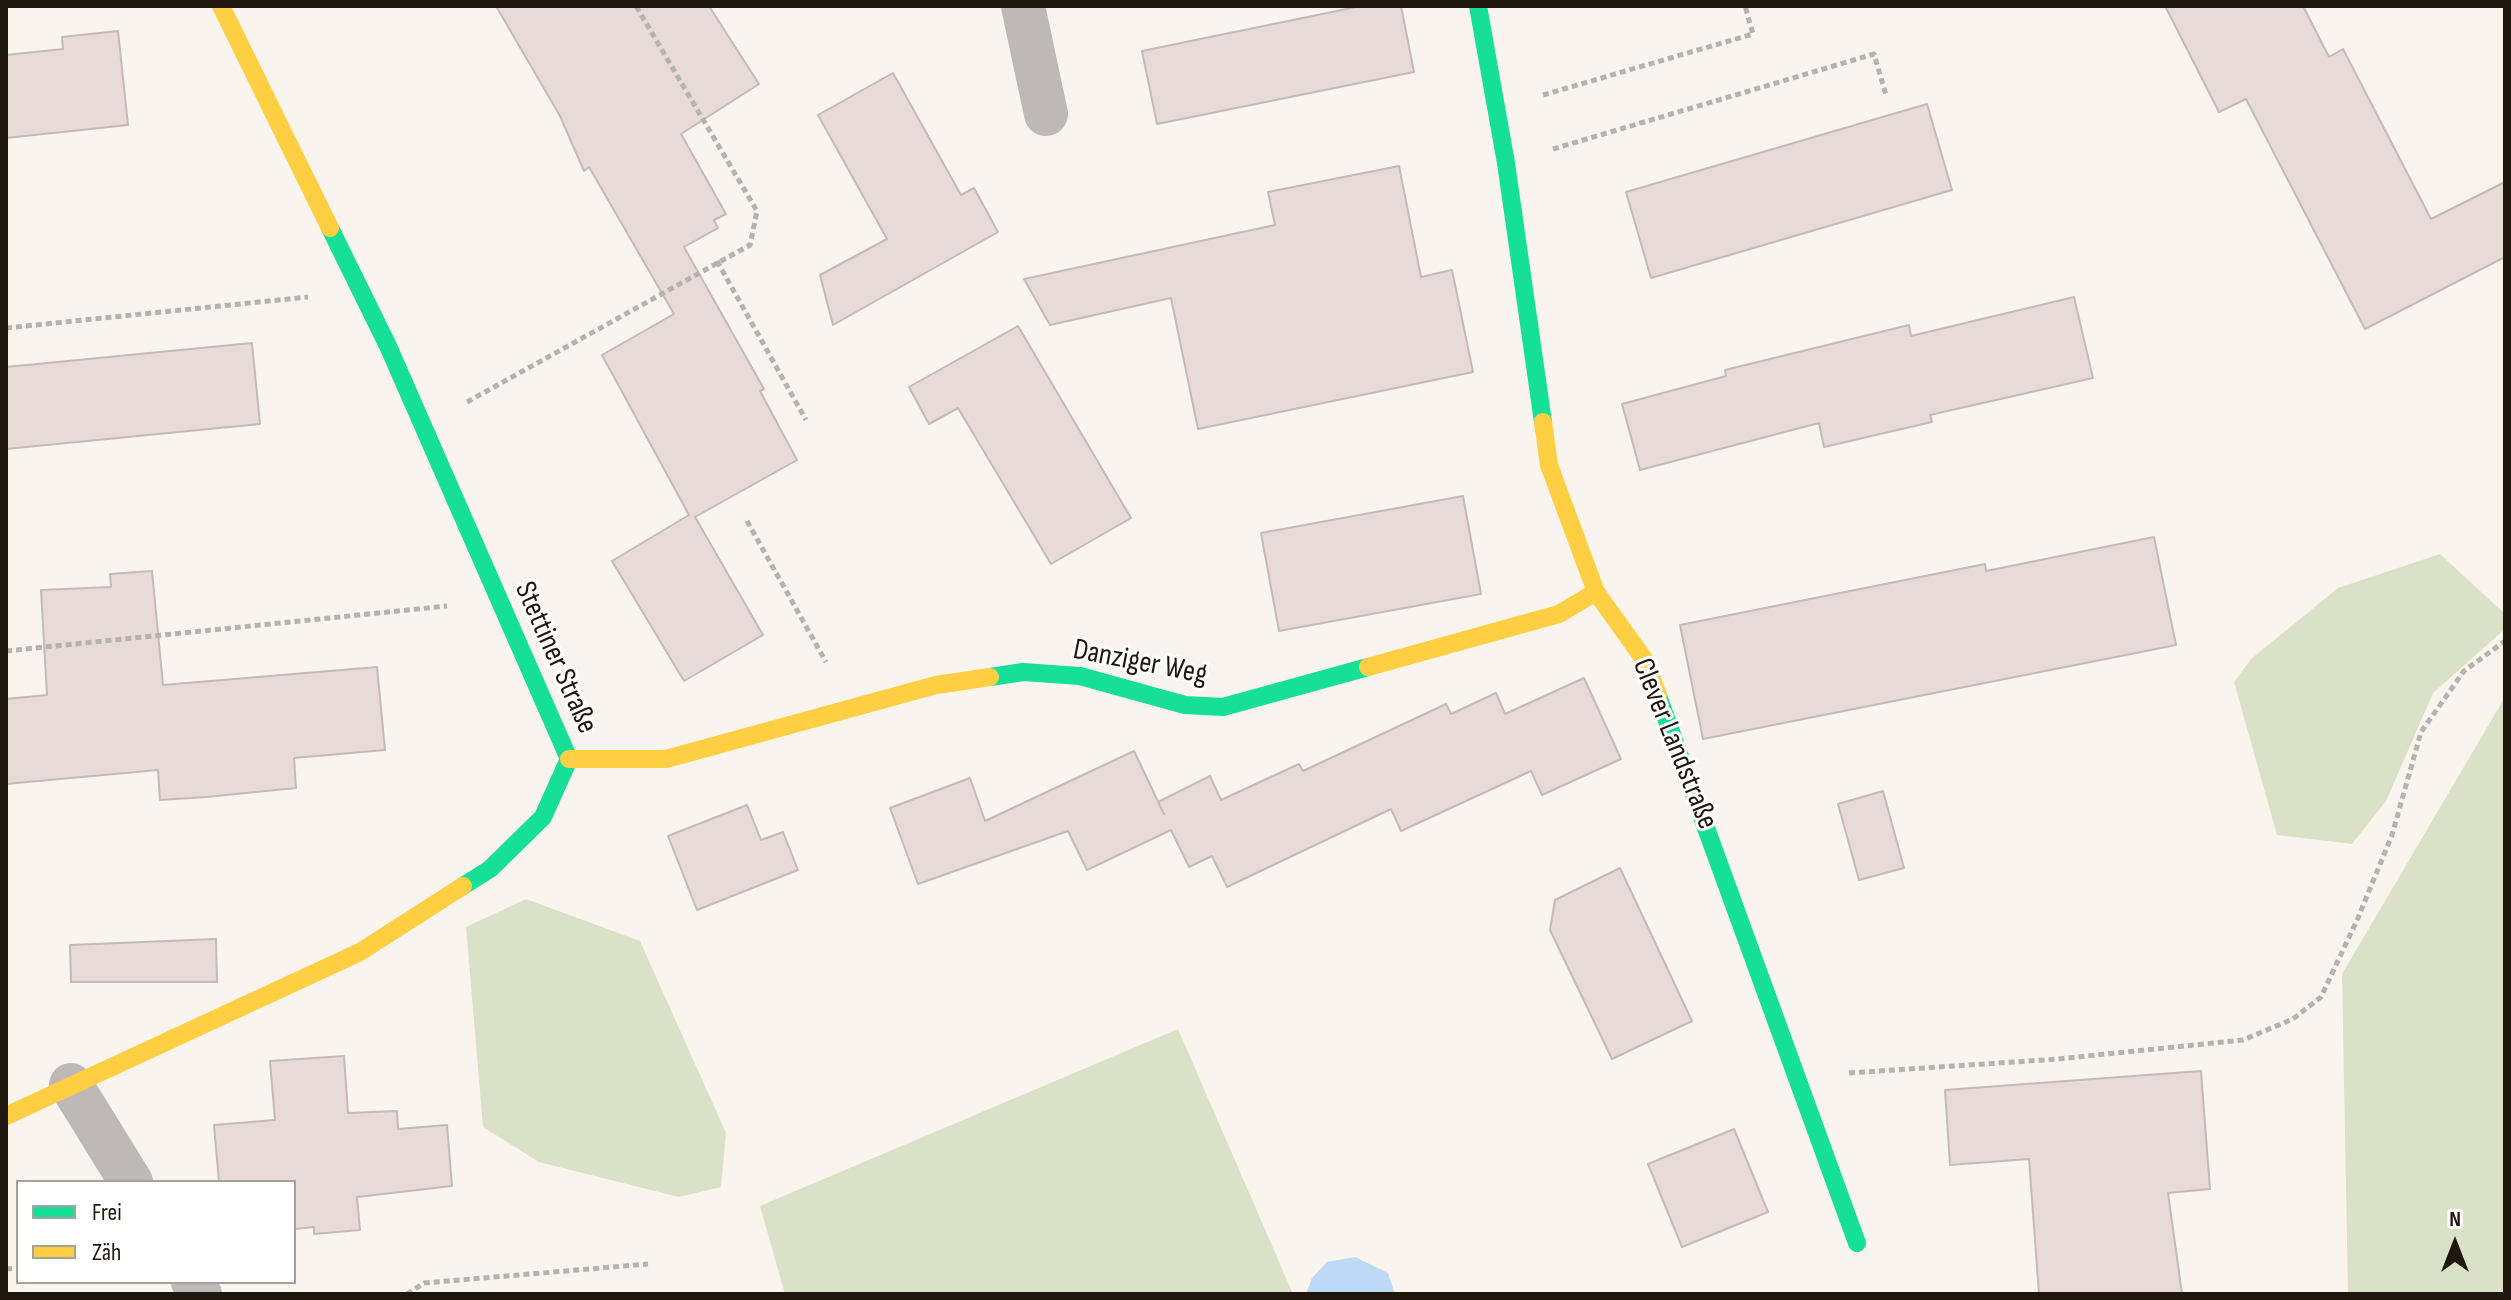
<!DOCTYPE html>
<html>
<head>
<meta charset="utf-8">
<style>
	body { margin:0 }
	#map { position:relative; width:2511px; height:1300px; overflow:hidden; background:#faf4ef; font-family:"Sofia Sans Condensed",sans-serif }
	canvas { display:block }
	.frame { position:absolute; inset:0; border:8px solid #1f160d; pointer-events:none }
	.legend { position:absolute; left:16px; top:1180px; width:280px; height:104px; box-sizing:border-box; background:#fff; border:2px solid #a5a29e; margin:0; padding:10px 14px; list-style:none; font-size:24px; color:#1f160d }
	.legend li { display:flex; align-items:center; gap:16px; height:40px }
	.legend b { width:40px; border:2px solid #a5a29e }
	.north { position:absolute; left:2415px; top:1204px; width:80px; height:80px; -webkit-text-stroke:6px #fff; paint-order:stroke; rotate:0deg; font-size:22px; font-weight:700; line-height:32px; text-align:center; color:#1f160d }
	.north::after { content:''; display:block; margin:auto; width:28px; height:36px; background:#1f160d; clip-path:polygon(50% 0,100% 100%,50% 72%,0 100%) }
</style>
</head>
<body>
<div id="map">
<canvas width="2511" height="1300"></canvas>
<div class="frame"></div>
<ul class="legend">
<li><b style="height:10px;background:#16e098"></b>Frei</li>
<li><b style="height:10px;background:#ffcf43"></b>Zäh</li>
</ul>
<div class="north">N</div>
</div>
<script>
const context = document.querySelector('canvas').getContext('2d');
context.lineJoin = 'round';
function fill(path, color) { context.fillStyle = color; context.fill(path, 'evenodd'); }
const shape = rows => new Path2D(rows.map(r => 'M' + r).join(''));
function trace(path, color, width, dash) { context.strokeStyle = color; context.lineWidth = width; context.lineCap = dash ? 'butt' : 'round'; context.setLineDash(dash || []); context.stroke(path); }
function label(font, color, halo, rows, align = 'center') {
  context.font = font + ' "Sofia Sans Condensed",sans-serif'; context.lineWidth = 6; context.setLineDash([]); context.textBaseline = 'middle'; context.strokeStyle = halo; context.fillStyle = color; for (const [text, x, y, turn = 0] of rows) {
    context.save(); context.translate(x, y); context.rotate((+turn || 0) * Math.PI / 180); context.textAlign = isNaN(turn) ? turn : align; if (halo) context.strokeText(text, 0, 0); context.fillText(text, 0, 0); context.restore();
  }
}
const green = shape([
	[2440,554,2505,614,2505,629,2433,693,2386,801,2352,844,2277,835,2234,682,2251,659,2338,588],
	[2505,697,2505,1294,2348,1294,2342,974],
	[526,899,640,941,726,1133,721,1187,679,1197,539,1162,483,1127,466,927],
	[1178,1029,1293,1294,785,1294,760,1206]
]);
const water = shape([
	[1355,1257,1388,1273,1395,1294,1306,1294,1312,1278,1327,1262]
]);
const building = shape([
	[496,6,709,6,759,84,681,134,726,214,714,220,718,228,684,247,764,389,760,391,797,460,695,517,763,635,684,681,612,561,689,515,602,355,674,314,589,167,584,171,560,116,496,6],
	[1361,6,1401,6,1414,72,1157,124,1142,51,1361,6],
	[2165,6,2303,6,2329,57,2343,49,2431,219,2505,182,2505,257,2365,329,2246,99,2219,112,2165,6],
	[118,31,128,125,6,138,6,55,63,49,62,37,118,31],
	[893,73,961,195,974,188,998,232,833,325,820,275,887,239,818,115,893,73],
	[1927,104,1952,190,1651,278,1626,192,1927,104],
	[1399,166,1421,277,1452,270,1473,372,1198,429,1171,298,1050,325,1024,279,1275,225,1268,192,1399,166],
	[2074,297,2093,378,1930,415,1932,422,1824,447,1819,423,1640,470,1622,404,1726,376,1725,370,1909,325,1911,336,2074,297],
	[1018,326,1131,518,1051,564,958,408,929,424,909,387,1018,326],
	[252,343,260,424,6,449,6,367,252,343],
	[1463,496,1481,594,1279,631,1261,533,1463,496],
	[2154,537,2176,645,1703,739,1680,625,1985,564,1986,571,2154,537],
	[152,571,163,685,377,667,385,750,294,758,296,788,206,797,160,800,158,770,6,784,6,699,47,695,41,590,111,587,110,574,152,571],
	[1584,678,1621,759,1542,795,1531,771,1401,831,1391,809,1227,887,1212,856,1189,867,1171,830,1087,870,1068,831,918,884,890,808,970,778,985,821,1134,751,1164,814,1158,802,1210,776,1221,800,1299,764,1303,771,1446,704,1451,714,1496,693,1505,714,1584,678],
	[1883,791,1904,868,1859,880,1838,804,1883,791],
	[747,805,761,840,783,832,798,870,697,910,668,836,747,805],
	[1620,868,1692,1021,1612,1059,1550,930,1555,900,1620,868],
	[216,939,217,982,71,982,70,945,216,939],
	[344,1056,348,1113,397,1111,398,1129,447,1125,452,1186,357,1197,360,1230,314,1234,314,1227,294,1229,294,1182,219,1182,214,1125,275,1120,270,1061,344,1056],
	[2201,1071,2210,1189,2168,1193,2182,1294,2039,1294,2029,1159,1950,1165,1945,1090,2201,1071],
	[1734,1129,1768,1212,1682,1247,1648,1164,1734,1129]
]);
const path = shape([
	[1543,95,1753,34,1745,6],
	[1553,149,1874,54,1886,95],
	[717,261,806,420],
	[6,328,308,297],
	[467,402,750,245,757,211,636,6],
	[747,521,826,662],
	[6,651,447,606],
	[1849,1073,2058,1059,2243,1040,2293,1019,2321,997,2358,918,2392,835,2421,732,2464,671,2505,641],
	[6,1269,18,1268],
	[407,1294,424,1283,648,1264]
]);
const street = shape([
	[1023,6,1046,114],
	[71,1085,131,1182],
	[193,1282,200,1294]
]);
const fast = shape([
	[1478,6,1506,163,1543,422],
	[330,228,388,346,569,759,543,817,490,869,463,886],
	[990,677,1023,672,1080,676,1185,705,1223,707,1368,667],
	[1658,696,1857,1243]
]);
const slow = shape([
	[221,6,330,228],
	[1543,422,1549,465,1596,592,1646,662,1658,696],
	[1368,667,1559,614,1596,592],
	[569,759,666,759,936,685,990,677],
	[6,1116,360,952,463,886]
]);
const streetNames = [
	["Stettiner Straße",555,658,66],
	["Danziger Weg",1140,663,11],
	["Clever Landstraße",1674,744,68]
];
fill(green, '#dae1c6');
fill(water, '#bed9f5');
fill(building, '#e8dad7');
trace(building, '#c4bab7', 2);
trace(path, '#b6b2ae', 5, [6, 4]);
trace(street, '#beb9b6', 44);
trace(fast, '#16e098', 18);
trace(slow, '#ffcf43', 18);
label('30px', '#1f160d', '#fff', streetNames);
</script>
</body>
</html>
